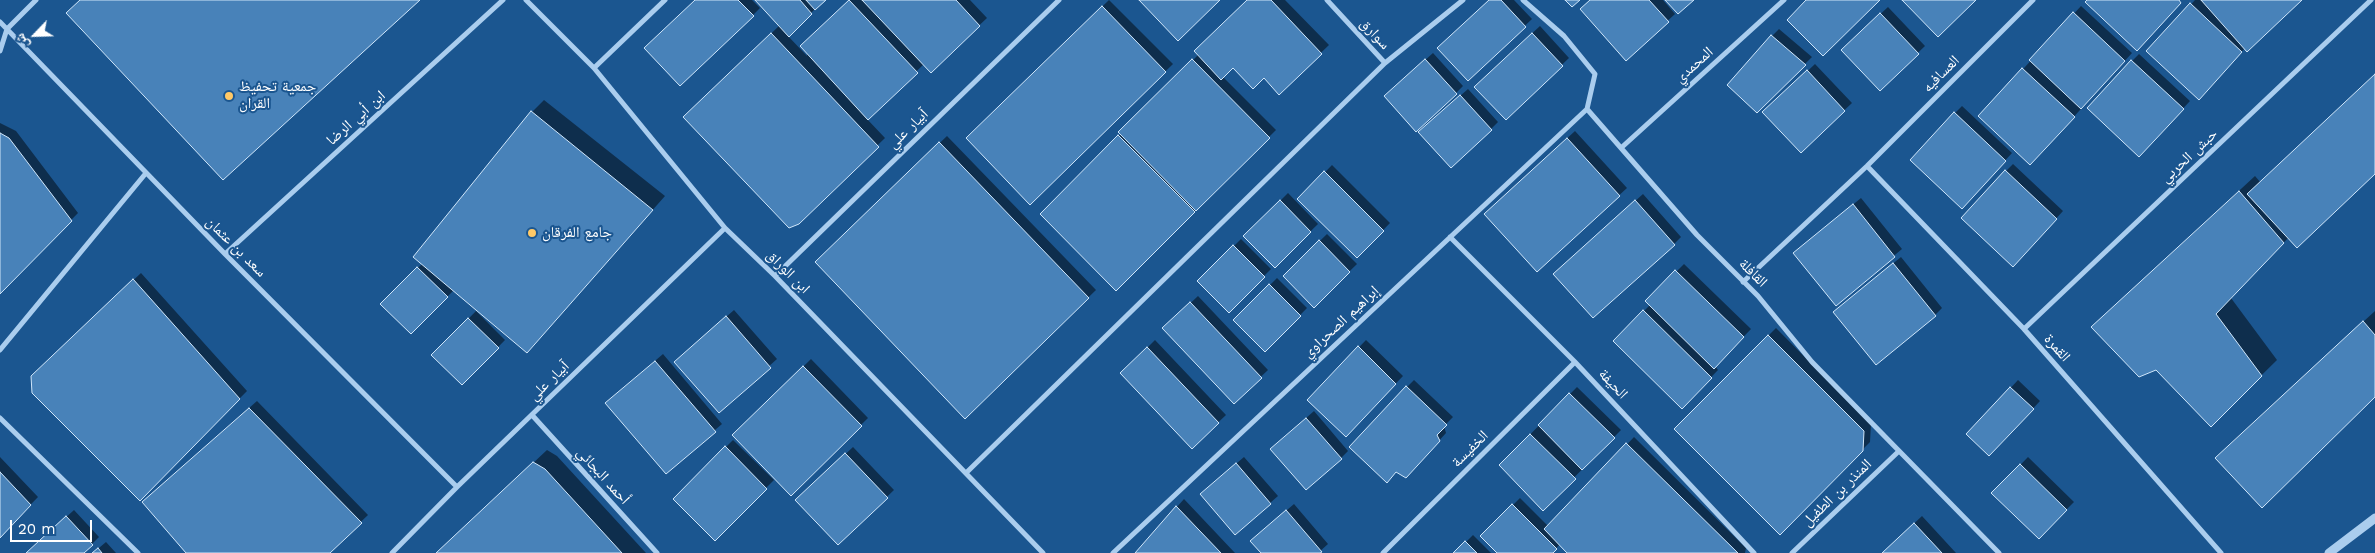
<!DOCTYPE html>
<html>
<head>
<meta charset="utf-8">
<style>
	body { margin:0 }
	#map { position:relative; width:2375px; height:553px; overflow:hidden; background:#1b5690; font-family:"Work Sans","Noto Naskh Arabic",sans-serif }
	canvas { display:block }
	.north { position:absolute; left:10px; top:10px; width:50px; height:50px; -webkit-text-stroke:4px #1b5690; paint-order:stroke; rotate:246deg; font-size:14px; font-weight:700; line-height:20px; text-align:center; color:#fff }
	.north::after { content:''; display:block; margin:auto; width:18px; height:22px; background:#fff; clip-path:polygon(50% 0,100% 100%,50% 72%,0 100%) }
	.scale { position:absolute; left:10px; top:520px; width:82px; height:22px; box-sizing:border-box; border:2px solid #fff; border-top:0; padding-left:6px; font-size:15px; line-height:18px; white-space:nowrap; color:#fff; -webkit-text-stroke:4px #1b5690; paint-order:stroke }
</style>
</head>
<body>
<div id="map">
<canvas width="2375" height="553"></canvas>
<div class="north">ش</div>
<div class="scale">20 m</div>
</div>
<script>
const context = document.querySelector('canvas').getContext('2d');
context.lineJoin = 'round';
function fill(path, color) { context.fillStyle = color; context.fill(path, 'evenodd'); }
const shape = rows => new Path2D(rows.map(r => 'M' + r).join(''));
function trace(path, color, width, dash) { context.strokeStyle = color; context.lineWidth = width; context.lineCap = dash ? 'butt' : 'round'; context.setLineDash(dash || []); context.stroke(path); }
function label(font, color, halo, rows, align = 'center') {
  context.font = font + ' "Work Sans","Noto Naskh Arabic",sans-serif'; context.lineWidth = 4; context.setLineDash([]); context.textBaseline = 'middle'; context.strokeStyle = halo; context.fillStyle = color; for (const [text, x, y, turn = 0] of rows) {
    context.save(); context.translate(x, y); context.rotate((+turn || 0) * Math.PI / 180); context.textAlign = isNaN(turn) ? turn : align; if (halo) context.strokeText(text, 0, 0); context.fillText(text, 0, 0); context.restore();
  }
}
const shadow = shape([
	[696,0,752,0,760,8,753,15],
	[757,0,824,0,788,36,807,56,808,39,850,0,970,0,987,18,931,71,924,64,867,119,885,138,798,223,685,117,780,25],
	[1109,0,1173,64,1030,203,967,138],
	[1249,0,1285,0,1329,45,1279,93,1264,76,1233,66,1222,76,1276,130,1116,289,1042,214,1198,55],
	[1490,0,1514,0,1532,19,1468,80],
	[1591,0,1663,0,1675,14,1626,59],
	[2195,0,2301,0,2245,48,2206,91,2148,51],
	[2081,6,2132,53,2038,156,1980,116],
	[1888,7,1925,46,1880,89,1842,50],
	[1540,26,1569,58,1506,118,1483,79],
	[1779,29,1812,57,1757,111,1772,36],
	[1433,53,1463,86,1456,93,1393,89],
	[2139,54,2190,101,2146,148,2132,61],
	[1815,64,1852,103,1801,151,1764,112],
	[2375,74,2375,172,2289,237,2231,298,2277,360,2211,425,2108,312,2255,176,2261,183],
	[1468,89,1498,122,1491,129,1427,125],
	[544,100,665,196,527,352,454,290,411,333,382,304,423,263,532,112],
	[1962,106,2012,153,1969,200,1955,113],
	[0,123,16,131,78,213,0,292],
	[1575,131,1627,188,1537,271,1493,207],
	[947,136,1096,290,965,417,817,262],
	[2013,164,2063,211,2020,258,2006,171],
	[1332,165,1390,223,1357,257,1299,199],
	[1288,193,1318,224,1275,266,1245,236],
	[1643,194,1681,237,1674,244,1562,267],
	[1861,198,1902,249,1836,304,1794,253],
	[1327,234,1357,264,1314,306,1284,276],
	[1241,239,1271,269,1229,311,1199,281],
	[1901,257,1942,308,1935,315,1842,305],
	[1684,264,1751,329,1715,366,1718,370,1682,407,1614,341,1650,305,1647,301],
	[141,273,247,391,140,499,40,369],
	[1277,278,1307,308,1265,351,1235,320],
	[1198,296,1268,370,1234,402,1164,328],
	[734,310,777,359,719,411,683,355],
	[476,311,505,340,462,384,433,355],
	[2375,311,2375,395,2217,458,2232,442],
	[1776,328,1871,424,1870,442,1780,533,1676,428],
	[1155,340,1226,415,1192,447,1122,373],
	[1366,340,1403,376,1346,435,1308,400],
	[663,354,722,424,666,472,614,396],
	[811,359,868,418,791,494,734,435],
	[1414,380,1453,417,1444,426,1446,433,1413,469,1407,387],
	[2018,380,2040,401,1997,447,1968,434],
	[1577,387,1621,430,1543,509,1500,465],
	[257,401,368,515,328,553,188,553,151,495],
	[1314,411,1348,451,1341,458,1279,442],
	[1634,437,1746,548,1745,553,1569,553,1560,544,1552,553,1499,553,1482,536,1520,498,1549,527],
	[733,440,774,480,715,539,674,499],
	[853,447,894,490,838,544,797,500],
	[547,450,557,456,646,553,437,553],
	[0,457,38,497,0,536],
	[1244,457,1278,496,1270,503,1209,487],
	[2028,457,2074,502,2039,537,1993,493],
	[1184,499,1235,553,1136,553],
	[1294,504,1328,544,1318,553,1263,553,1259,534],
	[74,510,99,537,83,553,27,553],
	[1922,516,1956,553,1883,553],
	[1473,535,1491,553,1455,553],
	[106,542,116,553,93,553]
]);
const building = shape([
	[80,0,420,0,223,180,66,13,80,0],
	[695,0,738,0,754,16,680,86,644,48,695,0],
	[755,0,800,0,812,14,789,37,755,0],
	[806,0,826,0,815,10,806,0],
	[849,0,918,73,868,120,800,46,849,0],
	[862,0,956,0,980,26,931,73,862,0],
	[1139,0,1220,0,1178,41,1139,0],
	[1247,0,1271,0,1322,54,1279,95,1264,78,1253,89,1233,68,1221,80,1194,51,1247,0],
	[1489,0,1501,0,1526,27,1468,81,1437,48,1489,0],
	[1565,0,1580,0,1572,7,1565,0],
	[1590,0,1649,0,1669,22,1626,61,1580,9,1590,0],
	[1665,0,1694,0,1678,14,1665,0],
	[1806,0,1880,0,1823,56,1787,20,1806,0],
	[1902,0,1976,0,1938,37,1902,0],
	[2087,0,2179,0,2181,3,2137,51,2085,2,2087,0],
	[2201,0,2302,0,2247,52,2201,0],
	[2190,3,2242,52,2199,100,2146,51,2190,3],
	[1102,6,1166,72,1030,205,966,138,1102,6],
	[2073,12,2125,61,2081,109,2029,60,2073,12],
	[1880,13,1919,54,1880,91,1841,50,1880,13],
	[771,33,879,147,799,224,789,228,683,117,771,33],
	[1532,33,1563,66,1506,120,1474,87,1532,33],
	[1771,35,1806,65,1757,113,1727,85,1771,35],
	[1192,59,1270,138,1196,211,1118,132,1192,59],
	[1425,59,1457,94,1416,132,1384,96,1425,59],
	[2131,60,2184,109,2139,157,2087,108,2131,60],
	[2022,68,2075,117,2030,165,1978,116,2022,68],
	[1807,70,1845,111,1801,153,1762,112,1807,70],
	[2375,74,2375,174,2297,248,2247,194,2375,74],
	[1460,95,1492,130,1451,168,1418,132,1460,95],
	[531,111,653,210,527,353,413,257,531,111],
	[1954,112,2006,161,1962,209,1910,160,1954,112],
	[0,133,9,138,72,221,0,294,0,133],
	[1118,135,1195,212,1116,291,1040,214,1118,135],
	[1567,138,1620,196,1537,272,1484,214,1567,138],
	[939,142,1089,298,965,419,815,262,939,142],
	[2005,170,2057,219,2013,267,1961,218,2005,170],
	[1324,171,1384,231,1357,258,1297,199,1324,171],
	[2239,191,2284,243,2216,314,2262,376,2211,427,2156,370,2139,377,2091,327,2239,191],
	[1280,200,1311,232,1275,268,1243,236,1280,200],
	[1635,200,1675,245,1593,318,1553,274,1635,200],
	[1853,204,1895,257,1836,306,1793,253,1853,204],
	[1319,240,1350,272,1314,308,1283,276,1319,240],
	[1233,245,1265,277,1229,313,1197,281,1233,245],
	[1893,263,1936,316,1876,365,1833,312,1893,263],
	[417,267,448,297,411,334,380,304,417,267],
	[1675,270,1744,337,1714,369,1645,301,1675,270],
	[133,279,240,399,140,501,32,393,31,376,133,279],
	[1269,284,1301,316,1265,352,1233,320,1269,284],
	[1190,302,1262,378,1234,404,1162,328,1190,302],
	[1643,310,1712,378,1682,409,1613,341,1643,310],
	[726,316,771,368,719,413,674,362,726,316],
	[468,318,499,348,462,385,431,355,468,318],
	[2363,321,2375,335,2375,397,2262,508,2215,458,2363,321],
	[1768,335,1864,431,1863,451,1780,535,1674,429,1768,335],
	[1358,346,1396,384,1346,437,1307,400,1358,346],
	[1147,347,1219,423,1192,449,1120,373,1147,347],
	[655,361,716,432,666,474,605,403,655,361],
	[803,366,862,426,791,496,732,435,803,366],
	[1406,386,1447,425,1437,435,1440,441,1406,478,1396,472,1387,483,1349,447,1406,386],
	[2010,387,2034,409,1989,456,1966,434,2010,387],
	[1569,393,1615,438,1582,470,1538,425,1569,393],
	[249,408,362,523,330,553,186,553,142,502,249,408],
	[1306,418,1342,459,1306,490,1270,449,1306,418],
	[1530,434,1576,479,1543,511,1499,465,1530,434],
	[1626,443,1738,553,1567,553,1544,529,1626,443],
	[725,446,767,489,715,541,673,499,725,446],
	[845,453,888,498,838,545,795,500,845,453],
	[533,462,545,469,622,553,436,553,533,462],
	[1236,463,1271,504,1235,535,1200,494,1236,463],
	[2020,464,2067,510,2039,539,1991,493,2020,464],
	[0,472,31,505,0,538,0,472],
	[1512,504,1557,549,1553,553,1497,553,1480,536,1512,504],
	[1176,506,1221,553,1135,553,1176,506],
	[1286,510,1322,552,1320,553,1261,553,1250,541,1286,510],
	[66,516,93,545,84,553,26,553,66,516],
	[1914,523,1942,553,1882,553,1914,523],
	[1465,541,1477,553,1453,553,1465,541],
	[98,548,102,553,92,553,98,548]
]);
const minor = shape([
	[526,0,594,68,725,228,775,276,1043,553],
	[1327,0,1385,63],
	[1523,0,1564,36,1595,74,1587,109,1621,148,1697,235,1758,296,1812,362,1999,553],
	[0,22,225,254,457,487],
	[0,51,7,29,36,0],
	[594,68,665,0],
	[1621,148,1784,0],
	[1867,166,2024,329,2221,553],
	[1450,237,1575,362,1754,553],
	[225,254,503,0],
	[775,276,1059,0],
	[1743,282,1867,166,2033,0],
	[2024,329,2371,0],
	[0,350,146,173],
	[532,415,657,553],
	[0,418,138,553],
	[966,473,1385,63,1463,0],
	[392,553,457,487,725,228],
	[1113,553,1587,109],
	[1383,553,1575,362],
	[1792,553,1899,451]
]);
const tertiary = shape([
	[2329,553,2375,518]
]);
const markers = [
	[229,96,5,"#ffc967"],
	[532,233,5,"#ffc967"]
];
const streetNames = [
	["سوارق",1375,34,47],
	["المحمدي",1694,65,-42],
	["العسافيه",1941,74,-45],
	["ابن أبي الرضا",356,118,-42],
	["آبيار علي",908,129,-44],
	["حبش الحربي",2189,156,-43],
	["سعد بن عثمان",236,247,45],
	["ابن الوراق",788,272,45],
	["القافلة",1753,273,45],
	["إبراهيم الصحراوي",1341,322,-43],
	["القمرة",2057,348,49],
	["آبيار علي",549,381,-44],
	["الحيفة",1613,384,47],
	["الخفيسة",1470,449,-45],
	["أحمد البجائي",603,476,48],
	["المنذر بن الطفيل",1837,493,-44]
];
const poiNames = [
	["جمعية تحفيظ",239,87],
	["القران",239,104],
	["جامع الفرقان",542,233]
];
fill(shadow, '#0007');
fill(building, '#4882b9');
trace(building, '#d0e6fa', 1);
trace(minor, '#aacdee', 5);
trace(tertiary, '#aacdee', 9);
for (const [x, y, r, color] of markers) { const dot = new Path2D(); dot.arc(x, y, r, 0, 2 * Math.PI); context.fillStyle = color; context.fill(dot); trace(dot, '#1b5690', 2); }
label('15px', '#fff', '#1b5690', streetNames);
label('15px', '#fff', '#1b5690', poiNames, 'left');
</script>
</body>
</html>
